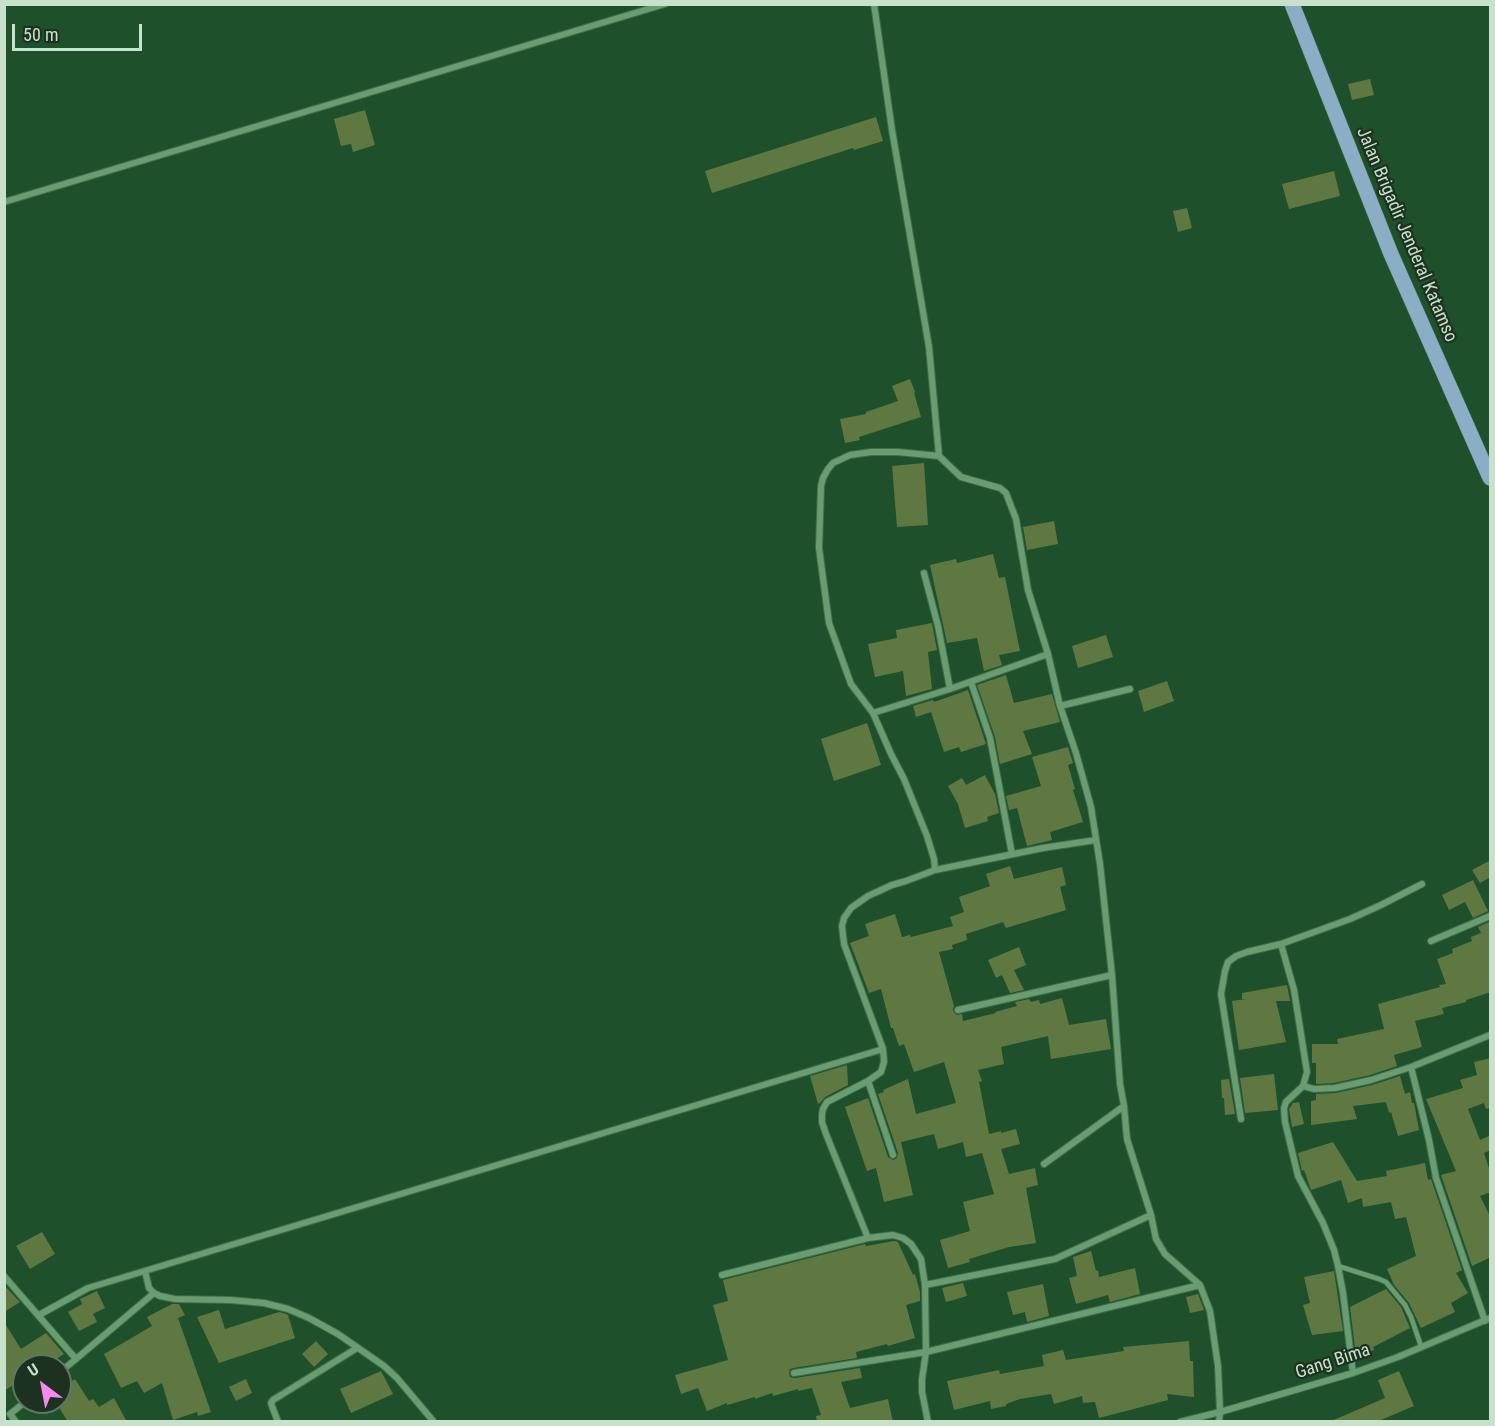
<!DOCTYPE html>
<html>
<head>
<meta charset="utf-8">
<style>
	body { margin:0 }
	#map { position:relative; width:1495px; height:1426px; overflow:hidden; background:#1e512b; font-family:"Roboto Condensed",sans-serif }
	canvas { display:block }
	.frame { position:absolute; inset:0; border:6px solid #c7e1ca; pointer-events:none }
	.north { position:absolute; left:12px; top:1354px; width:60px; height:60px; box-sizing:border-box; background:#1c3120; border:2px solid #607764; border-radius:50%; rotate:328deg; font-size:16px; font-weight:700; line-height:24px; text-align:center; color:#c7e1ca }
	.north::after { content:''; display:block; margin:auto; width:21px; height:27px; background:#f589ef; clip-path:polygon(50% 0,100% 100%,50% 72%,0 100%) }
	.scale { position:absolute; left:12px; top:24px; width:130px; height:27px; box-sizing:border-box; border:3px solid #c7e1ca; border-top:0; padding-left:8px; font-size:18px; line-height:21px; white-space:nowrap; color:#c7e1ca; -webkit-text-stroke:4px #1c3120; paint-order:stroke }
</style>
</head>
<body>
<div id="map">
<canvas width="1495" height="1426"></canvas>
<div class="frame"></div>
<div class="north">U</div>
<div class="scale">50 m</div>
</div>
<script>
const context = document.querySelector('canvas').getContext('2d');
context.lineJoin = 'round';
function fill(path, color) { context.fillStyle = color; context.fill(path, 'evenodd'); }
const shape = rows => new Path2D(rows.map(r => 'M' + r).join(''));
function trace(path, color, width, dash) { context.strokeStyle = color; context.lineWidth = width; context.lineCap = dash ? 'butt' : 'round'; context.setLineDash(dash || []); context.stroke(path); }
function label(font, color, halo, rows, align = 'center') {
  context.font = font + ' "Roboto Condensed",sans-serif'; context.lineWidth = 4.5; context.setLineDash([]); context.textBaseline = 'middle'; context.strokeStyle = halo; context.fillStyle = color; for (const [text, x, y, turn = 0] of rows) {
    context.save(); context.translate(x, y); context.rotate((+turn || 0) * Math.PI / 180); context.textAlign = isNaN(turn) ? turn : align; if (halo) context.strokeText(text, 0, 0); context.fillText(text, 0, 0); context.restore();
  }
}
const building = shape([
	[1370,79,1374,95,1352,100,1348,84],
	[365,110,375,145,353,152,351,144,341,146,334,119],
	[876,117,883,141,854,150,853,148,712,193,705,171],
	[1334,171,1340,196,1289,209,1282,184],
	[1187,208,1192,228,1178,232,1173,211],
	[910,379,915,392,914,393,921,417,859,437,860,440,845,443,840,419,866,414,866,412,898,401,892,386],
	[924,463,928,525,897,527,892,466],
	[1054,521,1058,544,1027,550,1023,527],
	[993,554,999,578,1005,577,1020,651,999,655,1002,665,984,671,977,638,947,643,930,565,956,559,957,563],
	[932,623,937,650,928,652,932,689,906,696,903,671,875,677,868,644,897,638,896,630],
	[1106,635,1113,657,1078,668,1072,646],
	[1006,675,1014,703,1052,694,1060,722,1023,731,1032,754,1000,764,995,737,977,685],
	[1167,681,1174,701,1144,712,1138,691],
	[968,690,986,744,961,752,959,747,944,752,931,712,916,717,913,706,933,700,934,702],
	[867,723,881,765,834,781,821,739],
	[1068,747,1073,763,1068,765,1075,789,1073,790,1083,822,1050,832,1052,840,1027,846,1017,808,1009,810,1006,796,1041,786,1032,757],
	[985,775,995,794,999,813,987,817,988,821,965,828,958,804,948,786,962,778,966,785],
	[1491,860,1491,877,1480,883,1472,870],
	[1010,866,1014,879,1062,867,1066,885,1060,887,1066,910,1006,928,1003,922,966,934,967,940,952,945,953,949,939,952,954,1006,953,1009,954,1013,957,1015,962,1014,963,1021,996,1013,995,1012,1017,1006,1015,1002,1029,999,1031,1002,1039,1000,1040,1004,1062,998,1069,1025,1106,1019,1111,1049,1051,1059,1048,1036,1001,1047,1004,1064,978,1070,982,1081,979,1082,989,1134,1001,1131,1001,1133,1016,1129,1020,1144,1001,1149,1009,1174,1035,1168,1038,1185,1026,1188,1036,1243,1009,1247,969,1259,970,1262,948,1268,940,1240,970,1231,963,1202,994,1194,982,1153,966,1157,963,1142,938,1149,934,1134,901,1142,913,1195,884,1202,876,1168,867,1171,845,1107,868,1098,888,1157,893,1160,897,1158,898,1153,878,1094,884,1092,883,1090,908,1079,916,1114,956,1103,944,1062,914,1072,904,1044,899,1046,893,1028,891,1028,881,989,869,993,850,943,869,936,865,924,895,914,902,937,910,935,911,937,953,926,950,917,964,912,959,897,990,886,986,874],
	[1473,880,1488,911,1473,918,1465,902,1449,910,1442,895],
	[1491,921,1491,992,1466,1000,1466,1002,1442,1008,1444,1014,1415,1021,1422,1047,1394,1055,1397,1066,1370,1075,1334,1083,1316,1084,1316,1063,1312,1063,1312,1044,1338,1044,1337,1039,1384,1029,1378,1004,1440,987,1439,985,1446,984,1437,959,1453,953,1452,949,1472,941,1471,937,1481,933,1478,927],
	[1019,947,1026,965,1014,970,1024,990,1010,993,1002,975,996,978,988,960],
	[1287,985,1290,1001,1276,1001,1286,1042,1239,1050,1232,1001,1247,999,1242,999,1242,993],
	[1491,1058,1491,1108,1486,1109,1484,1103,1468,1109,1480,1140,1491,1135,1491,1150,1484,1153,1491,1174,1491,1192,1480,1196,1491,1218,1491,1257,1472,1266,1441,1175,1456,1171,1426,1099,1463,1088,1460,1080,1477,1075,1474,1062],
	[847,1065,848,1085,825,1097,821,1102,818,1104,810,1076],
	[1274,1074,1278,1110,1245,1113,1240,1078],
	[1400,1076,1405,1094,1410,1092,1412,1103,1414,1103,1419,1130,1398,1136,1391,1112,1389,1113,1386,1102,1353,1106,1357,1119,1311,1125,1311,1101,1316,1100,1316,1094,1336,1093,1372,1085],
	[1229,1079,1235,1114,1225,1115,1224,1098,1222,1098,1221,1080],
	[1299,1102,1304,1124,1292,1127,1289,1109,1293,1103],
	[1333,1142,1357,1181,1387,1176,1386,1171,1425,1163,1428,1180,1431,1179,1462,1270,1456,1273,1468,1293,1451,1303,1455,1312,1421,1328,1409,1303,1394,1285,1387,1269,1416,1256,1406,1217,1395,1219,1391,1202,1363,1207,1362,1198,1348,1203,1341,1180,1311,1190,1304,1170,1302,1171,1298,1153],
	[42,1232,55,1254,30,1269,16,1246],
	[894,1241,898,1242,913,1275,915,1274,920,1292,920,1301,906,1305,915,1338,888,1346,887,1344,856,1352,857,1358,793,1368,790,1369,789,1373,790,1377,795,1378,860,1368,862,1378,841,1382,850,1408,888,1399,893,1422,817,1422,816,1416,821,1415,812,1388,798,1391,798,1389,773,1396,772,1393,755,1399,755,1397,727,1405,727,1403,707,1411,698,1388,681,1394,675,1375,728,1360,713,1305,728,1301,723,1280,865,1244,866,1246],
	[1091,1251,1096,1271,1098,1270,1099,1277,1135,1268,1140,1294,1110,1302,1108,1295,1076,1304,1069,1278,1077,1276,1073,1257],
	[1334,1271,1343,1331,1312,1335,1303,1305,1310,1303,1304,1277],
	[963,1283,967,1296,946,1302,942,1288],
	[1043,1284,1049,1316,1027,1322,1025,1312,1013,1315,1007,1292],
	[4,1285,20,1302,4,1312],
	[1386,1289,1401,1307,1410,1328,1373,1347,1374,1350,1356,1356,1350,1307],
	[97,1291,105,1308,93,1314,97,1322,79,1331,68,1312,82,1304,80,1299],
	[1198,1294,1204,1310,1190,1313,1186,1297],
	[172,1304,179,1304,185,1315,178,1318,211,1412,198,1416,197,1412,173,1420,162,1383,144,1393,137,1381,121,1388,104,1354,152,1326,147,1317],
	[219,1310,225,1329,279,1312,286,1314,288,1315,295,1338,219,1363,197,1317],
	[4,1322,21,1349,46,1333,64,1354,45,1366,24,1366,24,1378,4,1391],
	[316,1341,328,1354,314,1367,302,1354],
	[1189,1341,1190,1361,1193,1361,1194,1397,1167,1394,1168,1400,1099,1418,1095,1402,1083,1403,1082,1396,1054,1404,1051,1394,1020,1399,1006,1404,1006,1406,991,1409,990,1401,954,1410,947,1381,999,1370,1000,1374,1044,1366,1042,1355,1063,1350,1066,1360,1124,1351,1123,1347],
	[381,1371,393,1394,351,1413,340,1389],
	[1399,1371,1414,1406,1376,1422,1329,1422,1385,1398,1378,1380],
	[75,1379,89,1401,93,1399,99,1407,114,1398,127,1422,68,1422,60,1409,60,1388],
	[246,1379,252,1393,236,1401,229,1387]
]);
const service = shape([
	[1338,1266,1379,1279,1386,1282,1405,1305,1411,1317,1421,1346]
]);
const minor = shape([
	[4,202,665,4],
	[939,456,961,477,1000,488,1006,493,1016,519,1028,590,1048,654,1060,706,1076,753,1091,807,1100,864,1112,975,1120,1084,1124,1106,1127,1139,1151,1215,1156,1239,1165,1254,1200,1285,1210,1311,1218,1366,1220,1412,1219,1422],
	[924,573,938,626,950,689],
	[971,682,990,738,1012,854],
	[1060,706,1130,689],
	[873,713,950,689,1048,654],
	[935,870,1043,848,1096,840],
	[1431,941,1490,916],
	[1281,944,1294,990,1307,1072,1303,1086,1286,1102,1284,1108,1285,1122,1298,1176,1323,1223,1334,1250,1338,1266,1343,1293,1353,1373],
	[958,1010,1112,975],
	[1411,1067,1429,1140,1436,1178,1485,1321],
	[868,1081,893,1155],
	[1303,1086,1314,1089,1335,1088,1371,1080,1411,1067,1490,1035],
	[1241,1119,1221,994,1225,971,1228,962,1236,956,1247,952,1281,944,1350,919,1381,905,1422,884],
	[1044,1164,1124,1106],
	[868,1238,826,1134,822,1122,822,1114,823,1109,827,1102,868,1081,881,1072,884,1062,883,1049],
	[145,1271,149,1288,154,1293,160,1296,175,1299,230,1300,264,1303,288,1309,309,1318,338,1334,384,1366,397,1378,434,1422],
	[722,1275,868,1238,893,1235,903,1238,911,1244,921,1259,925,1285,926,1352,1200,1285],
	[4,1276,76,1359,60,1372],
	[925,1285,1055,1259,1151,1215],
	[39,1315,88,1288,883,1049,844,944,842,926,844,918,851,908,868,896,892,885,906,881,935,870,934,859,927,836,904,779,891,754,873,713,851,684,829,623,819,548,821,486,823,478,828,469,833,463,850,455,871,452,898,452,939,456,929,347,892,130,874,4],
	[76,1359,154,1293],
	[794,1373,926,1352,922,1379,922,1392,928,1422],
	[16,1422,10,1414,25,1402],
	[278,1422,272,1406,271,1403,273,1400,357,1348],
	[1180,1422,1220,1412,1353,1373,1398,1357,1490,1318]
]);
const primary = shape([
	[1292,4,1391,254,1490,478]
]);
const streetNames = [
	["Jalan Brigadir Jenderal Katamso",1406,235,67],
	["Gang Bima",1333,1362,-18]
];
fill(building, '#5f7842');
trace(service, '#406d4c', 6);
trace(minor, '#406d4c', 8);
trace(primary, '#406d4c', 16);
trace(service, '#699c71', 4.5);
trace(minor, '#699c71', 6);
trace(primary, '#8badc5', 15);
label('18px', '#c7e1ca', '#1c3120', streetNames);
</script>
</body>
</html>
